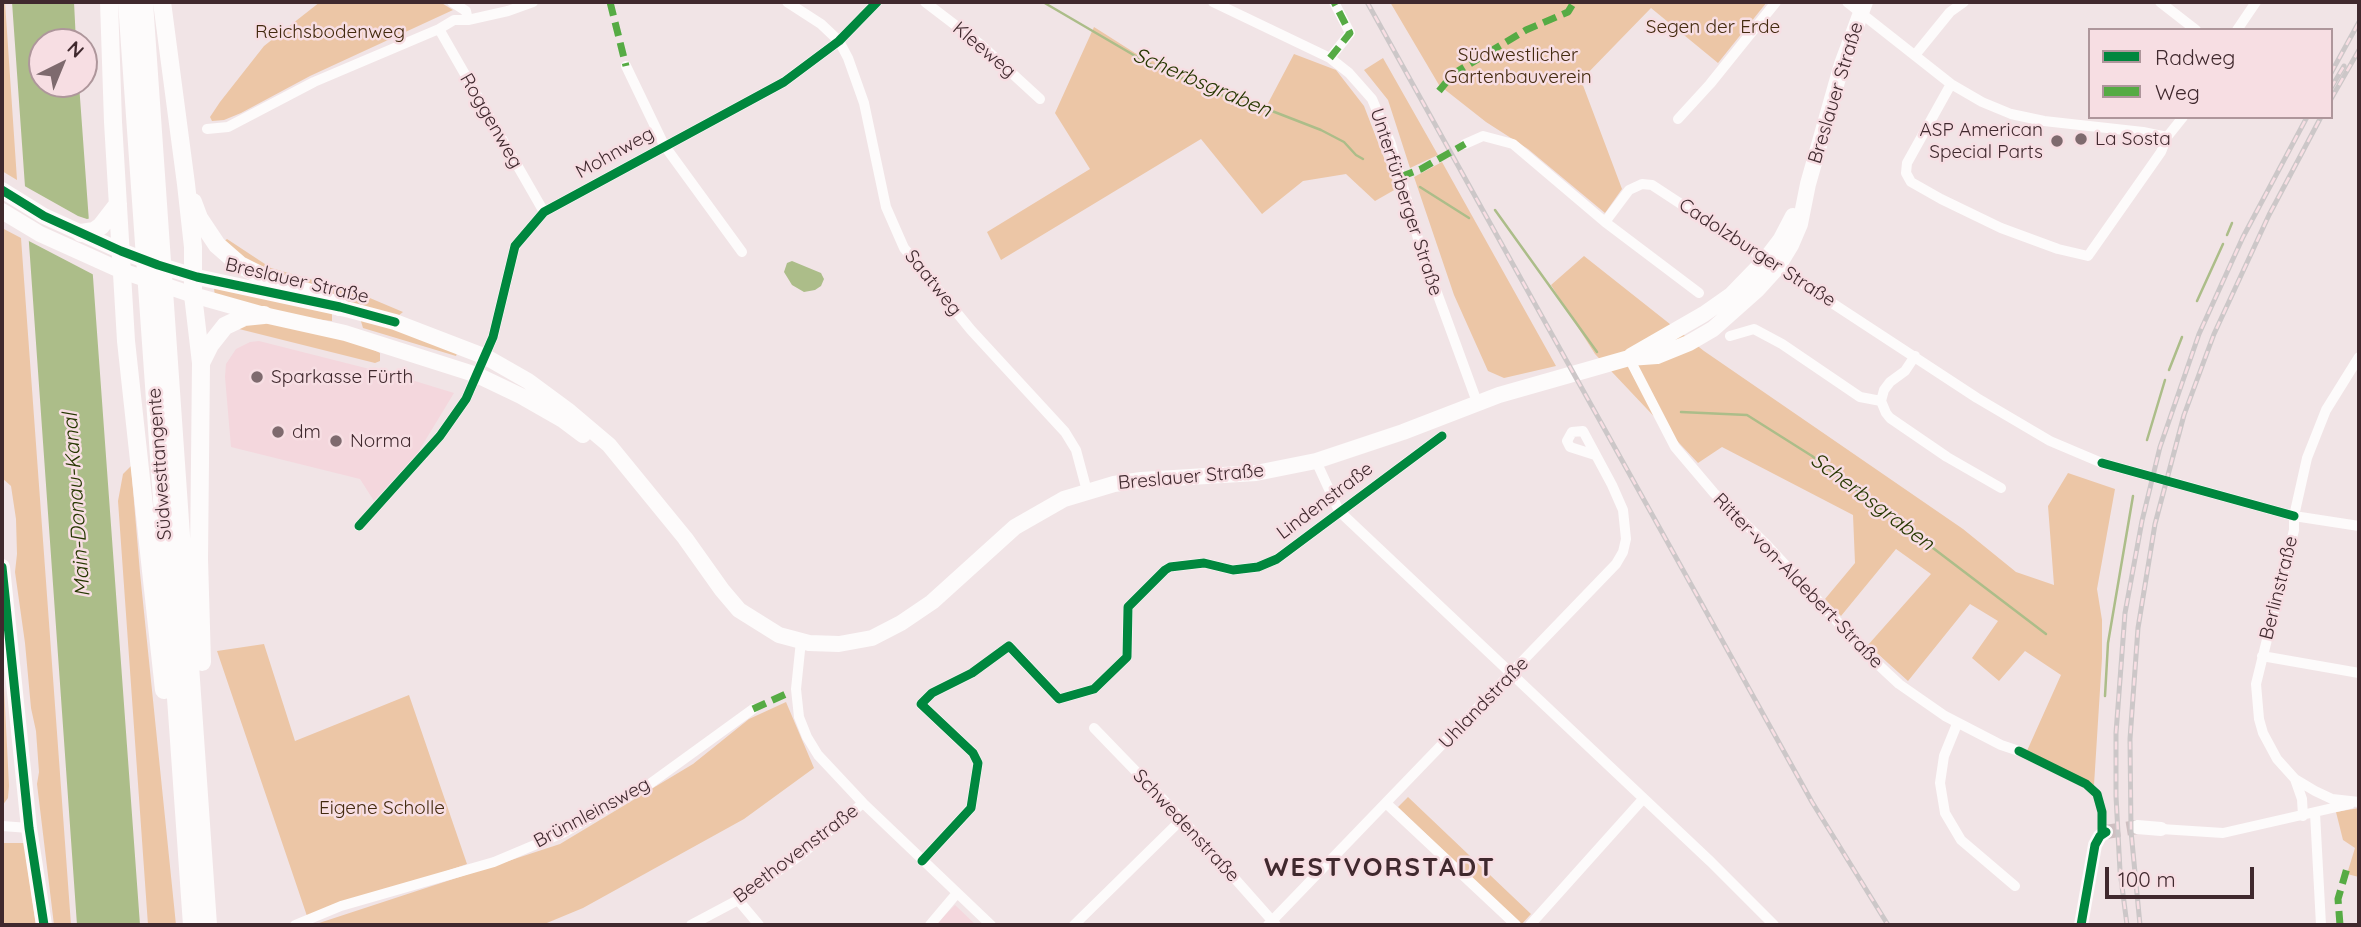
<!DOCTYPE html>
<html>
<head>
<meta charset="utf-8">
<style>
	body { margin:0 }
	#map { position:relative; width:2361px; height:927px; overflow:hidden; background:#f1e4e6; font-family:Quicksand,sans-serif }
	canvas { display:block }
	.frame { position:absolute; inset:0; border:4px solid #40292e; pointer-events:none }
	.legend { position:absolute; left:2088px; top:28px; width:245px; height:91px; box-sizing:border-box; background:#f7dee3; border:2px solid #ae969b; margin:0; padding:9px 12px; list-style:none; font-size:21px; color:#40292e }
	.legend li { display:flex; align-items:center; gap:14px; height:35px }
	.legend b { width:35px; border:2px solid #ae969b }
	.north { position:absolute; left:28px; top:28px; width:70px; height:70px; box-sizing:border-box; background:#f7dee3; border:2px solid #ae969b; border-radius:50%; rotate:43deg; font-size:19px; font-weight:700; line-height:28px; text-align:center; color:#40292e }
	.north::after { content:''; display:block; margin:auto; width:24px; height:32px; background:#7e6a6e; clip-path:polygon(50% 0,100% 100%,50% 72%,0 100%) }
	.scale { position:absolute; left:2105px; top:867px; width:149px; height:32px; box-sizing:border-box; border:4px solid #40292e; border-top:0; padding-left:9px; font-size:21px; line-height:24px; white-space:nowrap; color:#40292e; -webkit-text-stroke:5px #f7dee3; paint-order:stroke }
</style>
</head>
<body>
<div id="map">
<canvas width="2361" height="927"></canvas>
<div class="frame"></div>
<ul class="legend">
<li><b style="height:9px;background:#00873e"></b>Radweg</li>
<li><b style="height:9px;background:#56ab44"></b>Weg</li>
</ul>
<div class="north">N</div>
<div class="scale">100 m</div>
</div>
<script>
const context = document.querySelector('canvas').getContext('2d');
context.lineJoin = 'round';
function fill(path, color) { context.fillStyle = color; context.fill(path, 'evenodd'); }
const shape = rows => new Path2D(rows.map(r => 'M' + r).join(''));
function trace(path, color, width, dash) { context.strokeStyle = color; context.lineWidth = width; context.lineCap = dash ? 'butt' : 'round'; context.setLineDash(dash || []); context.stroke(path); }
function label(font, color, halo, rows, align = 'center') {
  context.font = font + ' Quicksand,sans-serif'; context.lineWidth = 5; context.setLineDash([]); context.textBaseline = 'middle'; context.strokeStyle = halo; context.fillStyle = color; for (const [text, x, y, turn = 0] of rows) {
    context.save(); context.translate(x, y); context.rotate((+turn || 0) * Math.PI / 180); context.textAlign = isNaN(turn) ? turn : align; if (halo) context.strokeText(text, 0, 0); context.fillText(text, 0, 0); context.restore();
  }
}
const built = shape([
	[259,341,405,378,454,393,417,454,374,501,360,479,231,447,225,377,226,364,236,349,250,342],
	[955,905,976,925,935,925]
]);
const green = shape([
	[2,2,5,2,17,180,2,171],
	[320,2,440,2,453,10,310,76,241,113,224,120,212,121,210,117,220,102,264,46],
	[1390,2,1767,2,1718,63,1651,8,1581,80,1622,189,1605,213,1528,149,1486,122,1439,85],
	[1094,27,1135,53,1265,109,1294,54,1336,70,1364,106,1396,189,1375,201,1346,174,1303,181,1262,214,1201,139,1001,260,987,232,1090,169,1055,113],
	[1383,58,1438,155,1410,168,1388,100,1364,70],
	[1442,162,1556,366,1504,378,1488,371,1454,295,1414,177],
	[2,228,21,238,71,925,54,925,37,784,39,772,36,731,31,708,25,643,15,572,17,554,16,519,11,486,2,478],
	[227,239,271,268,358,293,403,312,398,316,341,300,265,274,223,242],
	[1584,256,1704,351,1963,529,2016,572,2054,585,2048,506,2068,473,2115,489,2097,589,2102,620,2102,658,2094,785,2026,753,2061,675,2025,651,1999,681,1972,658,1998,621,1970,604,1908,681,1868,645,1931,574,1896,549,1841,616,1825,599,1855,563,1853,515,1722,447,1698,463,1595,354,1551,285],
	[214,288,332,312,332,321,297,317,215,298],
	[360,318,458,351,456,356,363,328],
	[257,321,360,343,380,353,380,361,375,363,235,328],
	[131,466,140,573,176,925,148,925,118,501,123,474],
	[264,644,295,741,409,695,467,864,308,919,217,651],
	[2,686,4,686,9,786,8,798,2,806],
	[786,702,814,768,744,819,583,908,542,925,313,925,560,844,693,764,749,719],
	[1408,797,1531,914,1521,925,1398,807],
	[2359,808,2359,877,2347,874,2355,848,2343,840,2336,812],
	[2,843,24,843,36,925,2,925]
]);
const water = shape([
	[12,2,74,2,76,42,42,42,42,84,79,84,140,925,77,925],
	[792,261,821,273,824,279,821,286,815,290,804,292,792,285,784,272,787,263]
]);
const pier = shape([
	[21,184,78,216,87,219,92,218,96,276,25,239]
]);
const stream = shape([
	[1043,2,1149,64,1252,108,1272,111,1321,130,1344,142,1356,155,1363,159],
	[1420,187,1469,218],
	[1495,210,1597,352],
	[2227,235,2232,223],
	[2197,301,2223,244],
	[2169,370,2182,337],
	[1681,412,1747,415,1812,456,2046,634],
	[2147,440,2165,380],
	[2105,696,2108,643,2133,496]
]);
const tertiaryTunnel = shape([
	[2106,832,2137,827]
]);
const minor = shape([
	[452,2,466,11,468,20],
	[787,2,821,24,839,41,848,58,864,103,886,207,904,248,971,330,1065,432,1076,450,1087,491],
	[925,2,980,44,1040,99],
	[1213,2,1330,58,1349,73,1372,99,1391,144,1421,249,1477,402],
	[1847,2,1951,84,1982,102,2011,114,2044,121,2143,132,2167,137],
	[2160,2,2196,30],
	[439,29,544,212],
	[2237,30,2256,2],
	[1915,55,1950,12,1964,2],
	[1330,58,1350,33,1334,2],
	[626,66,664,145,742,252],
	[1951,84,1907,163,1906,173,1911,182,1941,199,2001,228,2058,249,2088,256,2161,152,2167,137,2183,117],
	[1678,119,1710,84,1776,2],
	[207,129,228,127,314,82,439,29,454,20,468,20,508,11,533,2],
	[1465,144,1483,136,1513,144,1605,222,1699,293],
	[1605,222,1629,190,1642,184,1652,185,1977,398,2050,441,2102,463,2193,488,2294,516,2359,526],
	[1730,336,1754,329,1782,344,1860,397,1881,401],
	[1915,356,1905,371,1890,382,1884,390,1881,401,1886,413,1890,418,1947,457,2001,488],
	[1629,358,1675,447,1714,493,1765,543,1869,656,1899,684,1945,716,2001,745,2019,751],
	[1316,461,1339,511,1711,862,1774,925],
	[359,526,440,436,466,399,493,337,515,246,544,212,784,82,839,41,877,2],
	[801,641,796,689,799,717,807,737,818,755,863,803,991,925],
	[2262,656,2359,673],
	[1957,724,1944,756,1940,783,1945,813,1961,840,2015,886],
	[1094,728,1182,819,1276,925],
	[2295,779,2302,799,2303,816],
	[2359,802,2332,799,2315,791,2295,779,2277,759,2263,733,2259,719,2256,684,2294,530,2294,516,2307,458,2326,410,2359,357],
	[1387,804,1516,925],
	[2315,813,2321,925],
	[2,826,29,828],
	[2161,829,2223,833,2350,804],
	[922,861,971,808,978,763,973,753,921,704,932,693,972,673,1009,646,1059,699,1094,689,1127,657,1128,607,1165,570,1170,567,1204,563,1233,570,1258,567,1277,559,1442,436],
	[738,900,759,925],
	[295,925,341,906,494,862,563,833,651,783,753,709],
	[691,925,738,900,802,854,863,803],
	[930,925,957,893],
	[1074,925,1182,819],
	[1268,925,1616,564,1623,552,1626,539,1623,510,1612,485,1583,431,1572,432,1567,441,1570,447,1595,455],
	[1530,925,1643,799]
]);
const tertiary = shape([
	[2137,827,2161,829],
	[2081,925,2095,845,2100,836,2106,832]
]);
const secondary = shape([
	[2,190,44,216,121,251,158,265,197,277,350,310,395,322,486,357,528,381,570,412,609,445,685,538,722,590,739,610,779,635,809,643,839,644,872,638,901,623,932,602,1015,527,1064,499,1114,484,1141,480,1256,473,1316,461,1403,432,1499,395,1629,358,1657,356,1689,343,1713,329,1758,289,1777,268,1791,245,1800,224,1808,184,1842,64,1865,2],
	[2,211,40,234,122,271,193,295,264,315,345,333,477,375,521,396,563,420,583,435],
	[1631,356,1704,314,1731,295,1765,260,1781,239,1793,216],
	[2,567,29,828,44,925]
]);
const trunk = shape([
	[109,2,113,122,126,341,164,690],
	[127,2,192,925],
	[144,2,208,925],
	[162,2,186,184,193,247,193,295,201,363,199,559,202,662],
	[193,202,199,218,217,245,240,265,270,280,308,292,340,307],
	[81,233,94,231,101,226,118,204],
	[201,363,210,345,225,326,244,317,264,315]
]);
const rail = shape([
	[1367,2,1812,802,1888,925],
	[2331,73,2359,22],
	[2331,88,2344,66],
	[2331,99,2359,50],
	[2127,925,2120,871,2116,796,2116,733,2125,613,2142,521,2160,447,2199,334,2243,237,2307,117],
	[2140,925,2131,831,2130,739,2138,628,2155,524,2184,415,2214,334,2269,215,2321,117]
]);
const quiet = shape([
	[610,2,626,66],
	[1330,58,1350,33,1334,2],
	[1439,91,1453,74,1526,30,1568,12,1574,2],
	[1400,177,1421,169,1465,144],
	[753,709,786,694],
	[2340,925,2338,899,2347,868]
]);
const cycleway = shape([
	[2,190,44,216,121,251,158,265,197,277,340,307,395,322],
	[2102,463,2294,516],
	[359,526,440,436,466,399,493,337,515,246,544,212,784,82,839,41,877,2],
	[2,567,29,828,44,925],
	[2019,751,2086,784,2097,794,2102,812,2102,833],
	[922,861,971,808,978,763,973,753,921,704,932,693,972,673,1009,646,1059,699,1094,689,1127,657,1128,607,1165,570,1170,567,1204,563,1233,570,1258,567,1277,559,1442,436],
	[2081,925,2095,845,2100,836,2106,832]
]);
const markers = [
	[2081,139,7,"#7e6a6e"],
	[2057,141,7,"#7e6a6e"],
	[257,377,7,"#7e6a6e"],
	[278,432,7,"#7e6a6e"],
	[336,441,7,"#7e6a6e"]
];
const parkNames = [
	["Segen der Erde",1713,27],
	["Reichsbodenweg",330,32],
	["Südwestlicher",1518,55],
	["Gartenbauverein",1518,77],
	["Eigene Scholle",382,808]
];
const streetNames = [
	["Kleeweg",984,50,40],
	["Breslauer Straße",1836,93,-73],
	["Roggenweg",491,121,60],
	["Mohnweg",615,153,-29],
	["Unterfürberger Straße",1406,202,72],
	["Cadolzburger Straße",1757,253,33],
	["Breslauer Straße",297,281,13],
	["Saatweg",933,283,51],
	["Südwesttangente",160,464,-94],
	["Breslauer Straße",1191,477,-5],
	["Lindenstraße",1325,501,-37],
	["Ritter-von-Aldebert-Straße",1798,581,46],
	["Berlinstraße",2279,588,-76],
	["Uhlandstraße",1484,703,-46],
	["Brünnleinsweg",592,813,-28],
	["Schwedenstraße",1186,826,47],
	["Beethovenstraße",796,854,-37]
];
const poiNames = [
	["ASP American",2043,130,"right"],
	["Special Parts",2043,152,"right"],
	["La Sosta",2095,139],
	["Sparkasse Fürth",271,377],
	["dm",292,432],
	["Norma",350,441]
];
const waterNames = [
	["Scherbsgraben",1202,83,23],
	["Scherbsgraben",1872,502,37],
	["Main-Donau-Kanal",77,505,-94]
];
const districtNames = [
	["WESTVORSTADT",1380,868]
];
fill(built, '#f4d7dd');
fill(green, '#ecc6a6');
fill(water, '#acbd89');
fill(pier, '#f1e4e6');
trace(stream, '#acbd89', 2.5);
trace(tertiaryTunnel, '#cebfc1', 14, [14, 7]);
trace(minor, '#fdfbfb', 10);
trace(tertiary, '#fdfbfb', 14);
trace(secondary, '#fdfbfb', 16);
trace(trunk, '#fdfbfb', 18);
trace(rail, '#ccc7c8', 5);
trace(rail, '#f7dee3', 2.5, [8]);
trace(quiet, '#56ab44', 7, [14, 7]);
trace(cycleway, '#00873e', 9);
for (const [x, y, r, color] of markers) { const dot = new Path2D(); dot.arc(x, y, r, 0, 2 * Math.PI); context.fillStyle = color; context.fill(dot); trace(dot, '#f7dee3', 2.5); }
label('19px', '#432a0f', '#f7dee3', parkNames);
label('19px', '#40292e', '#f7dee3', streetNames);
label('19px', '#40292e', '#f7dee3', poiNames, 'left');
label('italic 21px', '#263700', '#f7dee3', waterNames);
context.letterSpacing = '2px';
label('bold 26px', '#40292e', '#f7dee3', districtNames);
context.letterSpacing = '0px';
</script>
</body>
</html>
